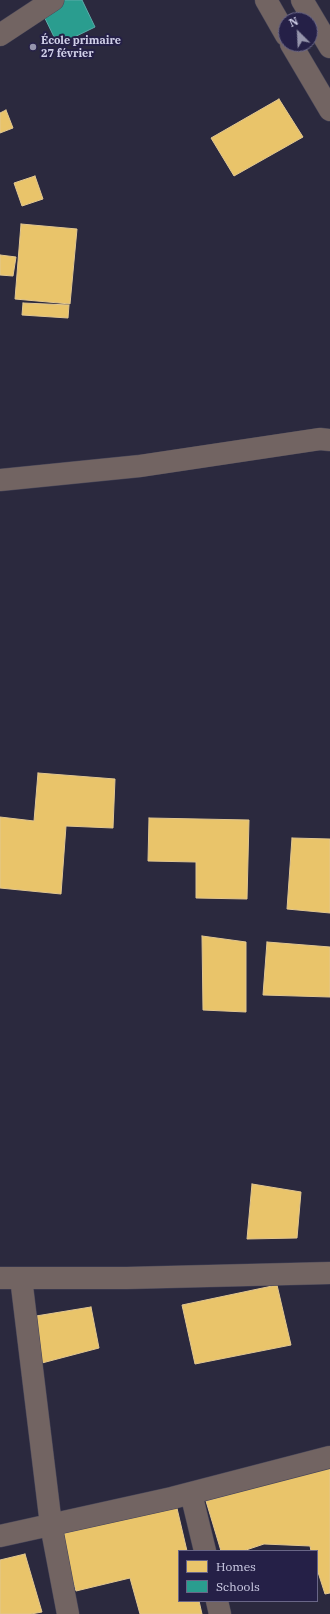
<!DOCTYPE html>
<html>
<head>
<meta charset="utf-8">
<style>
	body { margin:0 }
	#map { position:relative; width:330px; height:1614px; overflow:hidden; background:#2b293e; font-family:"IBM Plex Serif",serif }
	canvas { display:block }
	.legend { position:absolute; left:178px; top:1550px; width:140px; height:52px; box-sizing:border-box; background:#252047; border:1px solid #696687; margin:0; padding:5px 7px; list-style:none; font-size:12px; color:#d0cfe8 }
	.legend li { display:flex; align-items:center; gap:8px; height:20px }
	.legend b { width:20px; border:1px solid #696687 }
	.north { position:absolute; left:278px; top:12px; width:40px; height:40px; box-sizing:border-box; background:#252047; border:1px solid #696687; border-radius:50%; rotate:336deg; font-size:11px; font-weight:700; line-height:16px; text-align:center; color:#d0cfe8 }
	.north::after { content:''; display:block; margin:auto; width:14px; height:18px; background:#9695ac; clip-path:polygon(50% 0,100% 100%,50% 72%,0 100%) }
</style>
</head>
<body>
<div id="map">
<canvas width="330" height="1614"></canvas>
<ul class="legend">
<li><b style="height:11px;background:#e9c46a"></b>Homes</li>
<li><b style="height:11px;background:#2a9d8f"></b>Schools</li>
</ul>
<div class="north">N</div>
</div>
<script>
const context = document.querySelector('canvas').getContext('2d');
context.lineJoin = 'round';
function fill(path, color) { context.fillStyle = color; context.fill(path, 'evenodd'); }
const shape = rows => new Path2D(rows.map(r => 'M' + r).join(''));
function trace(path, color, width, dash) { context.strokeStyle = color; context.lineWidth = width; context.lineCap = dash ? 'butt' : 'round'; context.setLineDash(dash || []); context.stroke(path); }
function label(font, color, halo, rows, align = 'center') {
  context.font = font + ' "IBM Plex Serif",serif'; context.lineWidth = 4; context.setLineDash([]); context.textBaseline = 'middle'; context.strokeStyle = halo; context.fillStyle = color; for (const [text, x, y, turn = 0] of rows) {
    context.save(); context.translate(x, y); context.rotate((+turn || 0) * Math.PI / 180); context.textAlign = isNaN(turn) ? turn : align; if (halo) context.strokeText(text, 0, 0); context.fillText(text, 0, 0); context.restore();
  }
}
const homes = shape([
	[279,99,303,137,234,176,211,138,279,99],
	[6,110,13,128,0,133,0,113,6,110],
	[35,176,43,199,22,206,14,183,35,176],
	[21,224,77,229,70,304,15,299,21,224],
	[0,255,16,257,13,276,0,275,0,255],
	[23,303,69,305,68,318,22,315,23,303],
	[38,773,115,779,113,828,66,826,61,894,0,888,0,817,34,821,38,773],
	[149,818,249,820,247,899,196,898,196,862,148,861,149,818],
	[292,838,330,839,330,913,287,909,292,838],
	[202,936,246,942,246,1012,203,1010,202,936],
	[267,942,330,947,330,997,263,995,267,942],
	[252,1184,301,1192,297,1238,247,1239,252,1184],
	[277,1285,291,1345,195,1364,182,1305,277,1285],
	[91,1307,99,1348,42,1363,36,1316,91,1307],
	[330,1466,330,1593,325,1594,317,1569,317,1551,311,1551,310,1546,264,1544,243,1551,221,1551,206,1501,330,1466],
	[176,1504,187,1551,179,1551,179,1601,199,1601,202,1614,140,1614,130,1578,76,1591,58,1535,176,1504],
	[25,1554,42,1612,31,1614,0,1614,0,1560,25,1554]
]);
const schools = shape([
	[41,0,82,0,95,27,58,45,37,2,41,0]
]);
const minor = shape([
	[266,0,286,35],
	[302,0,330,47],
	[0,35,53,0],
	[291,44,330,110],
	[0,480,140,466,320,439,330,440],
	[0,1278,127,1278,330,1273],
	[21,1278,51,1525,68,1614],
	[191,1493,205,1551],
	[0,1536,172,1498,330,1457],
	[217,1601,220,1614]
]);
const markers = [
	[33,47,4,"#9695ac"]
];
const poiNames = [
	["École primaire",41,41],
	["27 février",41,54]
];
fill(homes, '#e9c46a');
trace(homes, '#e2c790', 1);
fill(schools, '#2a9d8f');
trace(schools, '#5cacaa', 1);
trace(minor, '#474558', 23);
trace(minor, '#726462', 22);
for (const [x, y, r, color] of markers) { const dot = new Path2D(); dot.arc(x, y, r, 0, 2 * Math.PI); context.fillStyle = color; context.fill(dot); trace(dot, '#252047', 1.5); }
label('bold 11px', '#d0cfe8', '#252047', poiNames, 'left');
</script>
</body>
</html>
